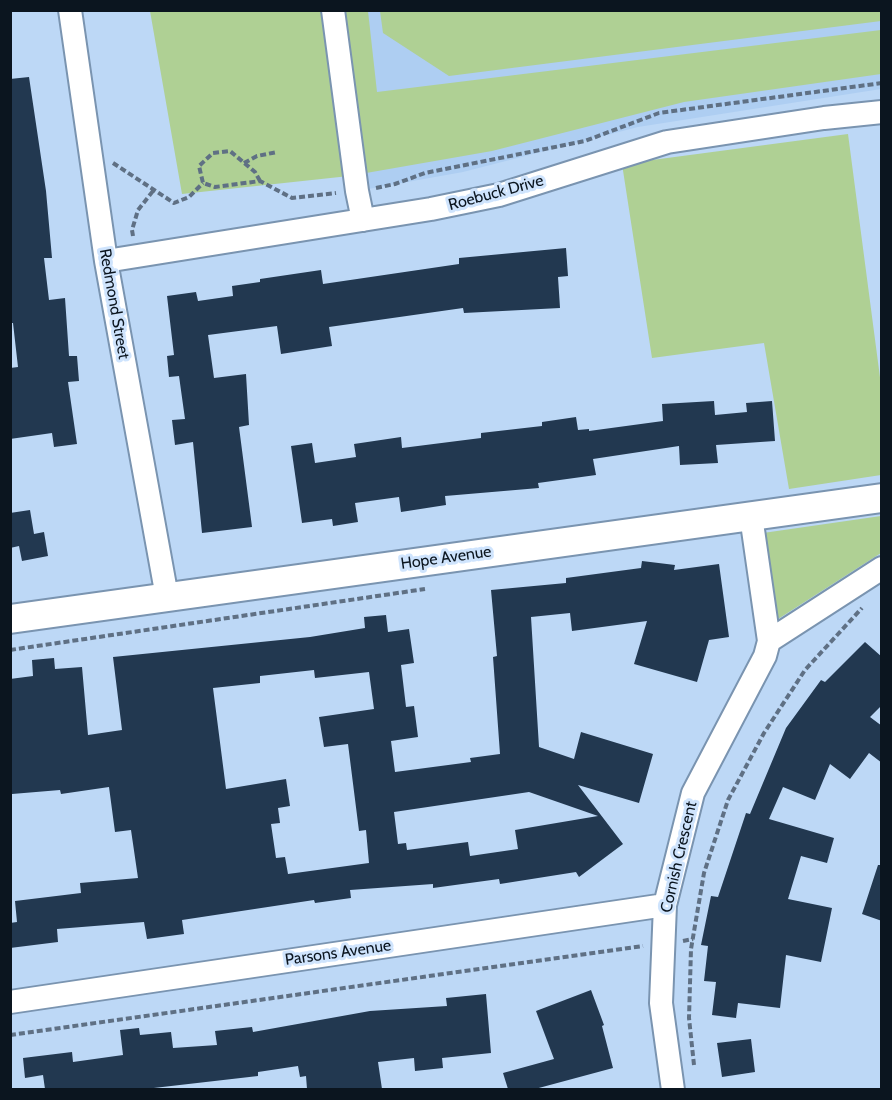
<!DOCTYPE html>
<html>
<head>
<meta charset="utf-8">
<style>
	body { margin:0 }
	#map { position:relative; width:892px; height:1100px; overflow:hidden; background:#bdd8f6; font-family:Cabin,sans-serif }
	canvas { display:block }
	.frame { position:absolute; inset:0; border:12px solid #0b151f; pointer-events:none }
</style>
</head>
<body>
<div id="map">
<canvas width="892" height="1100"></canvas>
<div class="frame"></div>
</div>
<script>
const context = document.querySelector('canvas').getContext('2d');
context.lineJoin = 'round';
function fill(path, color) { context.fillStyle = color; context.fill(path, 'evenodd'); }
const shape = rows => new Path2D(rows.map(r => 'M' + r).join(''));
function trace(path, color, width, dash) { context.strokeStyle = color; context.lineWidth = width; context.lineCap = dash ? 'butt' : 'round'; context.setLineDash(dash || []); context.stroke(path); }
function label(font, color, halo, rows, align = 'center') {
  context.font = font + ' Cabin,sans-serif'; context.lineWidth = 6; context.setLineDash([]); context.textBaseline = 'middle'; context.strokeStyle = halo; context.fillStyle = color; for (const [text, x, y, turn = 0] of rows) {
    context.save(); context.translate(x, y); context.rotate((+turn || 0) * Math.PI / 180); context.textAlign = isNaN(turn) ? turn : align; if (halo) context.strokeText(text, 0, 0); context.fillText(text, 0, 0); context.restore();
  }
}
const built = shape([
	[337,11,881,11,881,89,638,127,463,172,357,191]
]);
const green = shape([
	[881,10,881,21,449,76,383,33,380,11],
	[150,11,368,11,377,92,881,30,881,74,684,102,492,151,349,176,182,194],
	[848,134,881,385,881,475,789,489,764,343,652,358,622,164],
	[881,516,881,553,775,621,763,533]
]);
const building = shape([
	[29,77,46,191,52,258,44,258,49,300,65,298,69,356,77,356,79,381,68,382,77,444,54,447,52,433,10,439,10,368,18,367,13,323,10,323,10,79],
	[566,248,568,276,558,277,560,308,464,313,463,308,329,327,332,346,281,354,277,326,208,335,214,378,246,374,249,425,239,427,252,527,202,533,193,442,175,445,172,420,185,419,179,376,169,377,167,356,174,355,167,296,196,292,198,301,233,296,232,286,260,282,260,279,321,270,323,284,459,264,459,258],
	[714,401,715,415,747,412,746,403,772,401,775,441,716,445,718,463,680,465,679,446,593,459,596,475,538,483,539,488,445,496,446,505,401,512,399,497,355,503,358,522,333,526,332,519,302,523,291,446,312,443,315,463,356,457,354,444,401,437,402,448,481,438,481,433,542,426,542,422,576,417,578,430,589,429,589,431,663,421,662,404],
	[30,510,34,534,44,532,48,556,22,561,19,546,10,548,10,513],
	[642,561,675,565,674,570,719,564,729,637,709,640,697,682,634,664,647,621,572,631,570,613,531,617,539,747,574,759,581,732,653,754,639,803,578,785,623,844,579,877,576,872,500,884,499,879,433,888,433,884,350,890,351,898,315,903,314,900,182,920,184,934,147,939,144,922,57,929,58,942,10,948,10,923,17,922,15,901,81,893,80,883,138,878,131,830,115,832,109,787,61,794,60,790,12,794,10,679,33,676,32,660,54,658,55,669,82,667,88,735,122,730,113,657,310,637,365,628,364,617,386,615,388,632,409,629,414,663,401,665,406,707,414,706,418,737,391,741,395,772,471,762,470,758,500,754,493,657,497,656,491,590,566,583,566,578,641,568],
	[314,670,315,678,369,672,374,709,319,717,324,747,348,744,359,831,366,830,369,863,288,874,285,857,276,858,271,824,280,823,278,808,290,806,286,779,226,789,213,688,260,683,260,676],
	[529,792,598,816,515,830,518,849,470,856,468,842,407,850,406,843,398,844,394,812],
	[865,642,882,657,882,705,870,717,882,726,882,763,869,753,850,779,830,764,815,800,783,787,769,819,834,838,827,863,801,856,788,899,832,908,821,962,786,955,780,1008,738,1003,736,1018,712,1015,716,982,704,981,708,946,701,945,711,896,718,897,746,813,750,814,786,728,821,680,825,682],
	[878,865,882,865,882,921,862,914],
	[591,990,604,1025,602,1026,613,1068,535,1089,508,1089,503,1073,554,1059,536,1011],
	[486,994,491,1053,442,1058,443,1068,415,1071,414,1058,378,1062,382,1089,307,1089,306,1076,300,1077,298,1066,258,1072,258,1076,145,1089,45,1089,43,1075,25,1078,23,1058,72,1052,73,1062,123,1055,120,1030,139,1028,140,1035,171,1032,173,1048,217,1045,215,1031,252,1027,253,1032,370,1011,447,1006,446,998],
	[751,1039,755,1072,722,1077,717,1043]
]);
const path = shape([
	[113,163,174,203,189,197,203,183],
	[244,163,257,156,277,152],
	[260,181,255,172,230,151,213,153,199,166,203,183,215,187,260,181,292,198,336,193],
	[376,188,395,184,425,173,585,141,659,113,882,83],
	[133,236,132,230,138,210,153,191],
	[10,650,425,589],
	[683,941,693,939],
	[10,1035,643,946],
	[694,1065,689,1018,691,949,704,873,728,800,764,733,805,670,862,608]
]);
const minor = shape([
	[70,10,106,261,167,597],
	[333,10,357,191,363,220],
	[106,261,431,209,499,195,667,142,824,118,882,112],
	[769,641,882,568],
	[10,1002,665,905],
	[673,1090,661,1003,665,905,693,793,765,656,769,641,751,516]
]);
const tertiary = shape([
	[10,619,882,498]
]);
const streetNames = [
	["Roebuck Drive",496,193,-15],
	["Redmond Street",114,304,80],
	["Hope Avenue",446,558,-8],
	["Cornish Crescent",679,857,-77],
	["Parsons Avenue",338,953,-8]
];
fill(built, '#aecef2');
fill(green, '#afd094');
fill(building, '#223850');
trace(minor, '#7a94b0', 26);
trace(tertiary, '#7a94b0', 32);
trace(path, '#5f7084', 4, [6, 3]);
trace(minor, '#fff', 22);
trace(tertiary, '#fff', 28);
label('16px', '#0b151f', '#cfe4fd', streetNames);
</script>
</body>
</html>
